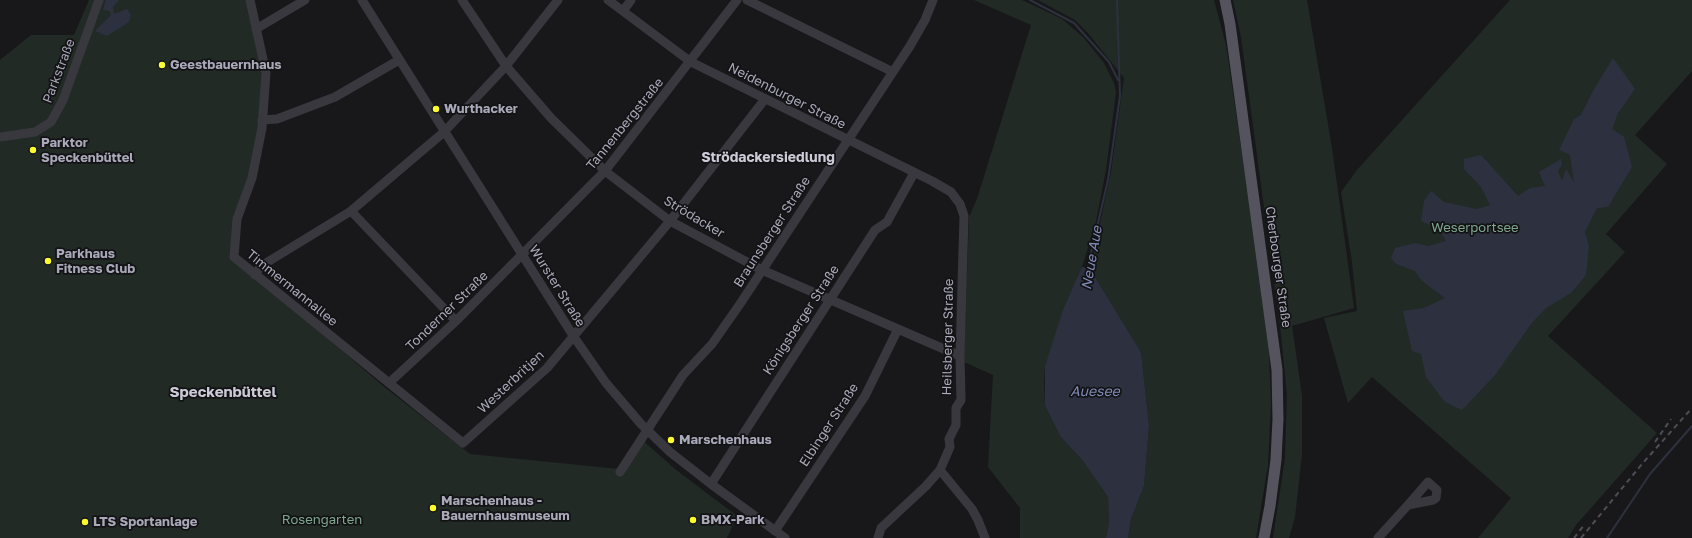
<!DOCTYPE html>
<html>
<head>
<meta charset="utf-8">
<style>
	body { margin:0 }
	canvas { display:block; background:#18181a }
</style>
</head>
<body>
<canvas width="1692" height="538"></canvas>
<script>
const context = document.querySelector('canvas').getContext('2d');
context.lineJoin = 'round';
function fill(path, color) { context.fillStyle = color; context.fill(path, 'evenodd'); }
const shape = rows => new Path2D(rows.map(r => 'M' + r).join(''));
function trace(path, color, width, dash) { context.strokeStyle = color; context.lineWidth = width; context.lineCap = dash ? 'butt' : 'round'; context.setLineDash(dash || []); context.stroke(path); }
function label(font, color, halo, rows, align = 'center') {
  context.font = font + ' "Golos Text",sans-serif'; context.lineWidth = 3.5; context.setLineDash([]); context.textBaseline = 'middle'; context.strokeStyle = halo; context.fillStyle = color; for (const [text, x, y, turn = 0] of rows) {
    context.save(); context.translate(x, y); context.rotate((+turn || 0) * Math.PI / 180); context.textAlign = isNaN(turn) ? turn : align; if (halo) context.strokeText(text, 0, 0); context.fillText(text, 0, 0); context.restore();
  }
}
const green = shape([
	[89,0,248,0,265,73,261,128,233,257,383,386,470,454,619,469,640,438,675,469,737,516,727,538,0,538,0,60,31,35,74,35],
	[974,0,1022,0,1062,19,1083,37,1104,63,1114,83,1116,92,1106,170,1096,221,1082,267,1045,366,1044,382,1045,406,1060,436,1083,461,1108,497,1109,523,1106,538,1020,538,1020,508,988,467,993,375,964,362,969,217,977,199,1031,25],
	[1038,0,1214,0,1226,45,1268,329,1271,404,1268,465,1256,538,1128,538,1131,519,1144,486,1149,425,1141,352,1090,269,1111,172,1124,78,1088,33,1075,20],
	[1233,0,1307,0,1332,148,1354,308,1292,326,1302,396,1302,454,1295,517,1289,538,1273,538,1285,458,1287,395,1280,325,1241,37],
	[1510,0,1692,0,1692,71,1635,135,1667,164,1606,234,1625,252,1548,336,1657,433,1576,525,1568,538,1478,538,1511,498,1372,377,1348,403,1324,318,1357,311,1352,262,1341,192,1357,170]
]);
const water = shape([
	[106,0,119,0,113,7,114,14,127,9,131,15,129,22,107,36,95,31,111,15,110,11,103,10],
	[1613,58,1635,89,1618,113,1612,129,1624,137,1632,167,1608,207,1597,208,1585,232,1589,246,1586,275,1571,293,1546,308,1531,324,1495,375,1462,410,1445,402,1426,377,1421,354,1412,351,1403,311,1424,308,1445,298,1422,281,1415,271,1396,264,1391,258,1395,248,1415,243,1428,246,1446,241,1439,229,1421,221,1424,201,1431,191,1444,202,1477,209,1490,205,1481,187,1464,169,1464,159,1481,155,1518,196,1530,188,1545,186,1539,172,1561,159,1562,165,1558,171,1562,181,1566,169,1574,182,1570,155,1559,150,1574,119,1581,115,1593,91],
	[1082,267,1090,269,1141,352,1149,425,1144,486,1131,519,1128,538,1106,538,1109,523,1108,497,1083,461,1060,436,1045,406,1045,366,1063,310]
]);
const stream = shape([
	[1030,0,1074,23,1109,62,1118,80],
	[1087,270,1108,180,1120,96,1117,0],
	[1607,538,1650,474,1692,426]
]);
const minor = shape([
	[250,0,266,73,262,128,252,178,237,219,234,257,463,443,547,368,670,221,765,99],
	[362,0,574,337,606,383,641,424,670,452,711,484,785,538],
	[462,0,506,66,551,118,605,171,670,221,762,270,960,356],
	[608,0,691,62,932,181,951,192,960,204,964,216,960,356,961,400,956,408,956,425,949,439,950,447,940,470,926,486,881,528,878,538],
	[747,0,893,72],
	[623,11,631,0],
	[256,29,305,0],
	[262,120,277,119,335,97,399,60],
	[0,137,35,132,51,122,63,100,99,0],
	[351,211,456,321],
	[255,275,261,266,351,211,444,132,506,66,558,0],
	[389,383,456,321,605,171,737,0],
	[940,470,972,509,978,520,985,538],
	[620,472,683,375,712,344,740,304,910,46,925,20,933,0],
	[711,484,875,230,887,222,914,173],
	[775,531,865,396,898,329],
	[1378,538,1408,505,1428,482,1437,490,1436,498,1433,500,1408,505]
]);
const major = shape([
	[1225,0,1230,24,1277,370,1278,419,1276,460,1270,506,1264,538]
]);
const rail = shape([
	[1655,442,1671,419],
	[1574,538,1585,524],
	[1581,538,1642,464,1692,408]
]);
const markers = [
	[162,65,4,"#fbfb2f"],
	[436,109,4,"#fbfb2f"],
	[33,150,4,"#fbfb2f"],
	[48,261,4,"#fbfb2f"],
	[671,440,4,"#fbfb2f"],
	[433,508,4,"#fbfb2f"],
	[693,520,4,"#fbfb2f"],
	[85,522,4,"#fbfb2f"]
];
const poiNames = [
	["Geestbauernhaus",170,65],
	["Wurthacker",444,109],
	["Parktor",41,143],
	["Speckenbüttel",41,158],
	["Parkhaus",56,254],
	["Fitness Club",56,269],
	["Marschenhaus",679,440],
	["Marschenhaus -",441,501],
	["Bauernhausmuseum",441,516],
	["BMX-Park",701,520],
	["LTS Sportanlage",93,522]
];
const streetNames = [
	["Parkstraße",59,71,-69],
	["Neidenburger Straße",787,96,27],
	["Tannenbergstraße",625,124,-51],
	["Strödacker",694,217,31],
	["Braunsberger Straße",772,232,-57],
	["Cherbourger Straße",1278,267,82],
	["Wurster Straße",557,286,58],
	["Timmermannallee",292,288,39],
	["Tonderner Straße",447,311,-44],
	["Königsberger Straße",801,320,-57],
	["Heilsberger Straße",948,337,-89],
	["Westerbritjen",511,382,-43],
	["Elbinger Straße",829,425,-57]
];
const parkNames = [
	["Weserportsee",1475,228],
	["Rosengarten",322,520]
];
const neighbourhoodNames = [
	["Strödackersiedlung",768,158]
];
const waterNames = [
	["Neue Aue",1092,258,-80],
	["Auesee",1095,392]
];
const quarterNames = [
	["Speckenbüttel",223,392]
];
fill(green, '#212a25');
fill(water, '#2d313f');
trace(stream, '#2d313f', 2);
trace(minor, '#3a383f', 9);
trace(major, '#55545e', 11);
trace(rail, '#4e4d56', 2, [5, 4]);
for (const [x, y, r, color] of markers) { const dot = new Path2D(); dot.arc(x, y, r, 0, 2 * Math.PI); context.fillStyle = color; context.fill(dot); trace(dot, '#131315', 1.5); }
label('bold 13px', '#aaa9ba', '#131315', poiNames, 'left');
label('13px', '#aaa9ba', '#131315', streetNames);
label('13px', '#7fa68f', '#131315', parkNames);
label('bold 14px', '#cbcad6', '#131315', neighbourhoodNames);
label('italic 14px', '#7f8ab7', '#131315', waterNames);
label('bold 15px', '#cbcad6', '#131315', quarterNames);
</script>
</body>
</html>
